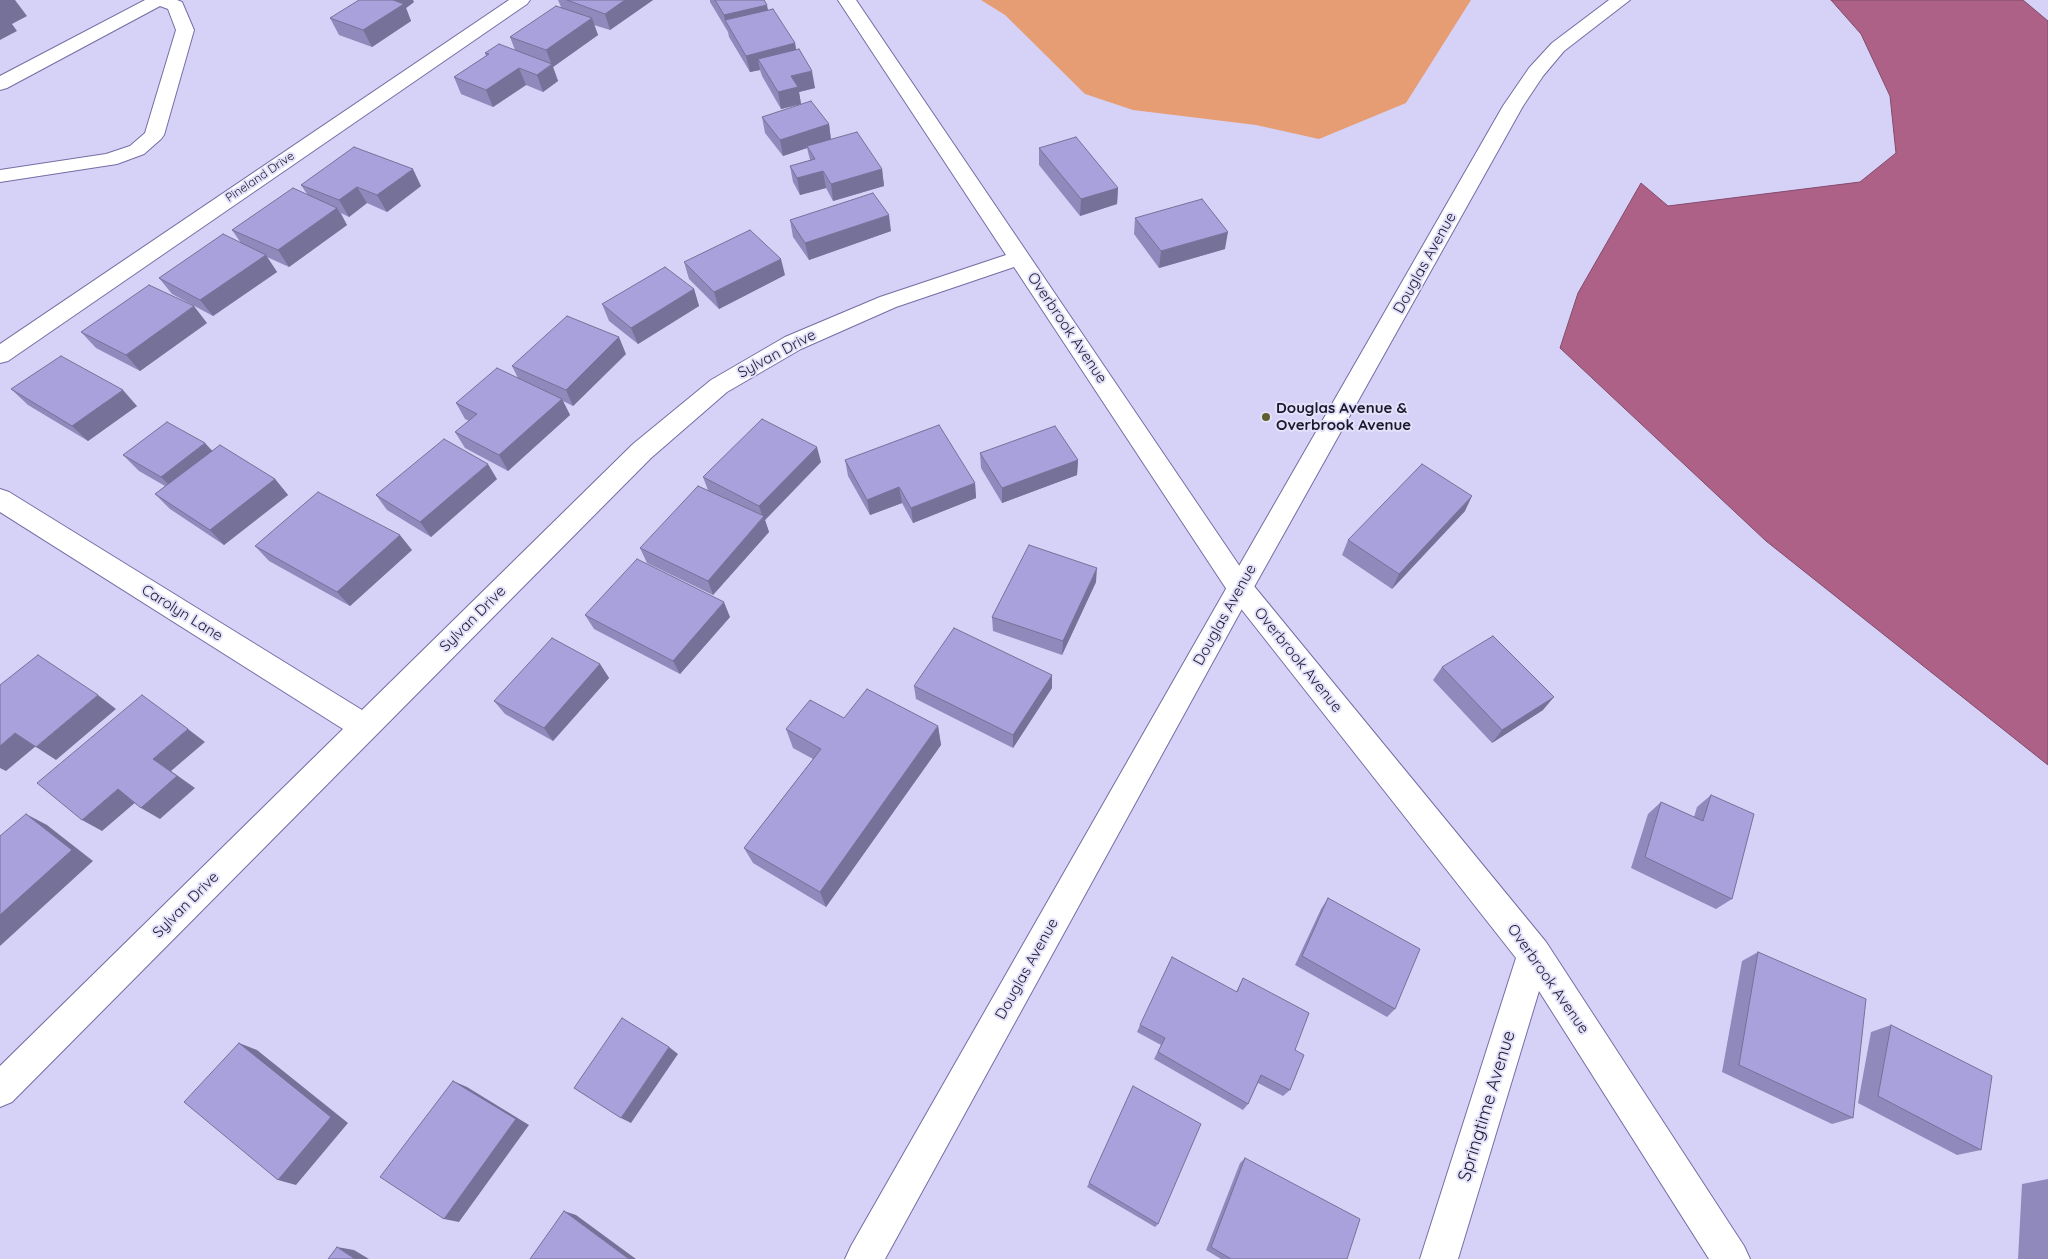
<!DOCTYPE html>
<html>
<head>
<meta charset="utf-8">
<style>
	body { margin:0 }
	canvas { display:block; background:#d6d2f7 }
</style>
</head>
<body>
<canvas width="2048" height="1259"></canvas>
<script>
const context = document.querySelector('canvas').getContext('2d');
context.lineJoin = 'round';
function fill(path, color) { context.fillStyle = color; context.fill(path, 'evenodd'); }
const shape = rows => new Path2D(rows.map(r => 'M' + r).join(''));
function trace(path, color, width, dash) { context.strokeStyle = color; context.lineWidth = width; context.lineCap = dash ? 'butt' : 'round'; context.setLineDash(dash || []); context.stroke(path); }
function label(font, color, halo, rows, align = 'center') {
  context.font = font + ' Quicksand,sans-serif'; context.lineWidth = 4; context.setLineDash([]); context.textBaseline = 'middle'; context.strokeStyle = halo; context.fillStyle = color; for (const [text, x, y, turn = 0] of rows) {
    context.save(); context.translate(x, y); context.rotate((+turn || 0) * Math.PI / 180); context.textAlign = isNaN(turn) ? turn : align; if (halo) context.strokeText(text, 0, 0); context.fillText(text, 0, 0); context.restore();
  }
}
const green = shape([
	[981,0,1471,0,1406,103,1319,139,1256,125,1133,110,1085,94,1005,15]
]);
const water = shape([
	[1831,0,2023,0,2048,21,2048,765,1766,541,1560,348,1578,293,1641,183,1668,206,1860,182,1896,153,1890,96,1861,34,1831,0]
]);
const minor = shape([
	[145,0,177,0,182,2,194,30,164,135,161,139,144,154,117,164,0,182,0,170,106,154,130,146,145,133,176,30,168,9,160,6,7,88,0,90,0,76,145,0],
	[509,0,530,0,527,4,8,361,0,363,0,344,509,0],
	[838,0,856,0,1249,580,1546,942,1744,1246,1750,1259,1709,1259,1539,991,1458,1259,1420,1259,1516,958,1231,596,1014,267,896,307,801,349,727,392,651,458,12,1102,0,1107,0,1066,343,729,0,512,0,489,9,492,362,710,633,444,711,380,785,337,880,297,1006,255,838,0]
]);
const major = shape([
	[1609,0,1630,0,1564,51,1543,76,1523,106,1249,596,885,1259,845,1259,851,1246,1231,580,1503,106,1529,68,1552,43,1609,0]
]);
const wall = shape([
	[558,0,653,0,610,30,594,25,598,35,553,67,558,81,543,92,526,85,493,107,461,94,454,77,486,56,485,53,515,50,510,37,561,7],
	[710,0,764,0,768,10,795,43,796,50,815,88,799,92,801,104,781,109,762,76,760,70,750,72,729,37,728,32,710,2],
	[414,2,406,8,411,21,372,47,339,35,330,18],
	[762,117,829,124,831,139,882,169,884,186,833,201,826,188,800,195,793,182,790,166,810,160,807,148,783,156,765,133],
	[1039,148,1118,188,1117,204,1080,216,1039,165],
	[301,185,421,186,387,212,367,203,349,217,341,213,347,225,289,267,267,257,277,272,213,316,172,294,159,278,241,243,232,230,307,194],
	[1135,218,1225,249,1159,268,1134,234],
	[790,220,891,231,809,260,793,237],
	[684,262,785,275,719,309,689,279],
	[694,289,699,306,638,344,609,321,602,304],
	[207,323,140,371,96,348,81,332],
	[626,354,573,406,563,401,570,415,508,471,465,448,455,432,469,421,465,419,456,403,518,378,512,366],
	[11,389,137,406,88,441,28,405],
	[213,451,275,479,288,495,224,545,170,509,155,494,165,486,139,471,123,455],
	[980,453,1078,460,1077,475,1002,503,981,468],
	[845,460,975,483,976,498,913,523,902,503,870,515,848,476],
	[821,462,765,520,769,532,713,595,647,563,640,548,708,490,703,477],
	[497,479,431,537,387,510,376,495],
	[1465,511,1392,589,1342,555,1348,540],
	[255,546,412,550,350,606,269,561],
	[1096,582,1062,655,993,631,992,617],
	[585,615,730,617,680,674,594,629],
	[600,664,609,678,553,741,505,714,494,701],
	[1442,667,1543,710,1492,743,1433,680],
	[914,686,1052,688,1013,748,916,699],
	[844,718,938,726,941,745,826,907,753,863,744,848,813,759,793,748,786,729],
	[1711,795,1732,899,1716,909,1631,868,1648,814,1661,802,1694,817,1697,807],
	[1328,898,1395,1009,1387,1017,1295,965,1321,909],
	[1758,952,1853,1118,1832,1124,1722,1072,1742,961],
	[1243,978,1295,1050,1290,1090,1283,1096,1258,1083,1248,1104,1243,1110,1154,1059,1161,1045,1137,1032,1140,1025,1236,992],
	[1891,1025,1981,1150,1957,1155,1858,1103,1871,1032],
	[1245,1158,1347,1259,1221,1259,1206,1250,1240,1163],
	[2048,1179,2048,1259,2018,1259,2022,1184],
	[1089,1183,1158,1224,1155,1227,1087,1187]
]);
const shadedWall = shape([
	[0,0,15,0,27,16,12,24,17,31,0,40],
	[388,0,413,0,414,2,406,8,411,21,372,47,363,30],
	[625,0,653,0,610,30,605,14],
	[767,5,770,21,725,20,727,32,724,15],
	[592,18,598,35,553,67,558,81,543,92,537,75,552,65,546,50],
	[795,43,798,60,758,59,760,70,750,72,746,56],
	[519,68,526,85,493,107,486,90],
	[812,71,815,88,799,92,801,104,781,109,778,92,791,76],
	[829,124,831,141,807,146,807,148,783,156,780,140],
	[413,169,421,186,387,212,377,195],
	[882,169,884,186,833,201,831,184],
	[823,171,826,188,800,195,797,178],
	[357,187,367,203,349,217,339,200],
	[1118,188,1117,204,1080,216,1081,199],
	[337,208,347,225,289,267,278,250],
	[889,215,891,231,809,260,805,243],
	[1228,232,1225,249,1159,268,1161,251],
	[266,255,277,272,213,316,200,300],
	[781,259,785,275,719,309,714,292],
	[694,289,699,306,638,344,631,328],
	[194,306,207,323,140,371,126,355],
	[619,337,626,354,573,406,566,390],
	[123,390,137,406,88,441,72,426],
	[562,399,570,415,508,471,499,455],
	[205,443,219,458,176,492,161,477],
	[817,447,821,462,765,520,769,532,713,595,708,581,763,518,759,506],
	[1078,460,1077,475,1002,503,1002,488],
	[488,464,497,479,431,537,420,522],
	[275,479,288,495,224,545,210,530],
	[975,483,976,498,913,523,911,508],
	[899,487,902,503,870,515,867,500],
	[1472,496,1465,511,1392,589,1399,574],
	[400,535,412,550,350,606,337,592],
	[1097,568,1096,582,1062,655,1063,641],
	[724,602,730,617,680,674,673,661],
	[600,664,609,678,553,741,544,728],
	[1052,675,1052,688,1013,748,1013,735],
	[98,695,116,709,56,760,36,747],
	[1554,697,1543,710,1492,743,1502,730],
	[938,726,941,745,826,907,820,892],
	[188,729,205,742,171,771,195,788,160,819,141,808,153,759],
	[15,733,36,746,6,771,0,768,0,746],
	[118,789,137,801,102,831,82,820],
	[26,814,47,825,93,861,0,946,0,915],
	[239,1043,257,1050,348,1123,296,1185,278,1180],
	[669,1047,678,1054,631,1123,621,1118],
	[453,1081,467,1087,529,1125,459,1222,444,1219],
	[564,1211,576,1215,636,1259,629,1259],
	[337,1247,354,1250,369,1259,355,1259]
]);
const building = shape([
	[359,0,393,0,404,4,363,30,330,18,359,0],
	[567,0,625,0,605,14,567,0],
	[715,0,764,0,767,5,724,15,715,0],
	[556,6,592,18,546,50,510,37,556,6],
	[773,9,795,43,746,56,725,20,773,9],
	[499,44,552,64,537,75,519,68,486,90,454,77,489,54,485,53,499,44],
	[799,49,812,71,791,76,798,87,778,92,758,59,799,49],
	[811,101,829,124,780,140,762,117,811,101],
	[857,132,882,169,831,184,823,171,797,178,790,166,815,159,807,146,857,132],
	[1076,137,1118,188,1081,199,1039,148,1076,137],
	[354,147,413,169,377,195,357,187,339,200,301,185,354,147],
	[293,188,337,208,278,250,232,230,293,188],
	[873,193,889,215,805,243,790,220,873,193],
	[1202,199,1228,232,1161,251,1135,218,1202,199],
	[750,230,781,259,714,292,684,262,750,230],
	[223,234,266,255,200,300,159,278,223,234],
	[665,267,694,289,631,328,602,304,665,267],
	[149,285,194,306,126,355,81,332,149,285],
	[567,316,619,337,566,390,512,366,567,316],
	[61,356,123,390,72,426,11,389,61,356],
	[497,368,562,399,499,455,455,432,477,414,456,403,497,368],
	[762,419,817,447,759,506,703,477,762,419],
	[167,422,205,443,161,477,123,455,167,422],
	[939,425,975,483,911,508,899,487,867,500,845,460,939,425],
	[1055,426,1078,460,1002,488,980,453,1055,426],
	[444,439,488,464,420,522,376,495,444,439],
	[220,445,275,479,210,530,155,494,220,445],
	[1422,464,1472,496,1399,574,1348,540,1422,464],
	[698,486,764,516,708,581,640,548,698,486],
	[318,492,400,535,337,592,255,546,318,492],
	[1029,545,1097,568,1063,641,992,617,1029,545],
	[637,559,724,602,673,661,585,615,637,559],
	[954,628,1052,675,1013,735,914,686,954,628],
	[1493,636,1554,697,1502,730,1442,667,1493,636],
	[552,638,600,664,544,728,494,701,552,638],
	[38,655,98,695,36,747,15,733,0,746,0,685,38,655],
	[867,689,938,726,820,892,744,848,821,749,786,729,810,700,844,718,867,689],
	[142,695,188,729,153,759,177,776,141,808,118,789,82,820,37,783,142,695],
	[1711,795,1754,814,1732,899,1645,857,1661,802,1703,821,1711,795],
	[26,814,72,850,0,915,0,836,26,814],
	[1328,898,1420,949,1395,1009,1302,956,1328,898],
	[1758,952,1866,999,1853,1118,1739,1065,1758,952],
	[1172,957,1237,992,1243,978,1309,1013,1295,1050,1304,1055,1290,1090,1261,1075,1248,1104,1158,1052,1165,1038,1140,1025,1172,957],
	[622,1018,669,1047,621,1118,574,1088,622,1018],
	[1891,1025,1992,1076,1981,1150,1878,1096,1891,1025],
	[239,1043,331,1117,278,1180,184,1102,239,1043],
	[453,1081,516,1119,444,1219,380,1177,453,1081],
	[1133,1086,1201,1124,1158,1224,1089,1183,1133,1086],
	[1245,1158,1360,1219,1347,1259,1231,1259,1211,1247,1245,1158],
	[564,1211,629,1259,530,1259,564,1211],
	[337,1247,355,1259,328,1259,337,1247]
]);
const markers = [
	[1266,417,5,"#5e5f2c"]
];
const farStreetnames = [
	["Pineland Drive",260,177,-34]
];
const streetNames = [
	["Douglas Avenue",1425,263,-61],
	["Overbrook Avenue",1067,328,56],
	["Sylvan Drive",777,354,-28],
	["Carolyn Lane",182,613,32],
	["Douglas Avenue",1225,615,-61],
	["Sylvan Drive",473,619,-45],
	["Overbrook Avenue",1298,660,51],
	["Sylvan Drive",186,905,-45],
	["Douglas Avenue",1027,969,-61],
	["Overbrook Avenue",1548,979,55]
];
const poiNames = [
	["Douglas Avenue &",1276,408],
	["Overbrook Avenue",1276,425]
];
const nearStreetnames = [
	["Springtime Avenue",1487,1106,-73]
];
fill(green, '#e69d74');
fill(water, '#ad6186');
trace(water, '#824b6c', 1);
trace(minor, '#756da4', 2);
trace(major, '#756da4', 2);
fill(minor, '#fff');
fill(major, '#fff');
fill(wall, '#908abc');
fill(shadedWall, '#767199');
fill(building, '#a8a1db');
trace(building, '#767199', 1);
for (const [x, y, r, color] of markers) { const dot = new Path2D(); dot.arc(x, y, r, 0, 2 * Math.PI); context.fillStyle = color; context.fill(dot); trace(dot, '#e3e1fa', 2); }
label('12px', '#1c192f', '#e3e1fa', farStreetnames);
label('15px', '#1c192f', '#e3e1fa', streetNames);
label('bold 15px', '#1c192f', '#e3e1fa', poiNames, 'left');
label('18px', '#1c192f', '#e3e1fa', nearStreetnames);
</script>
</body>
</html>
